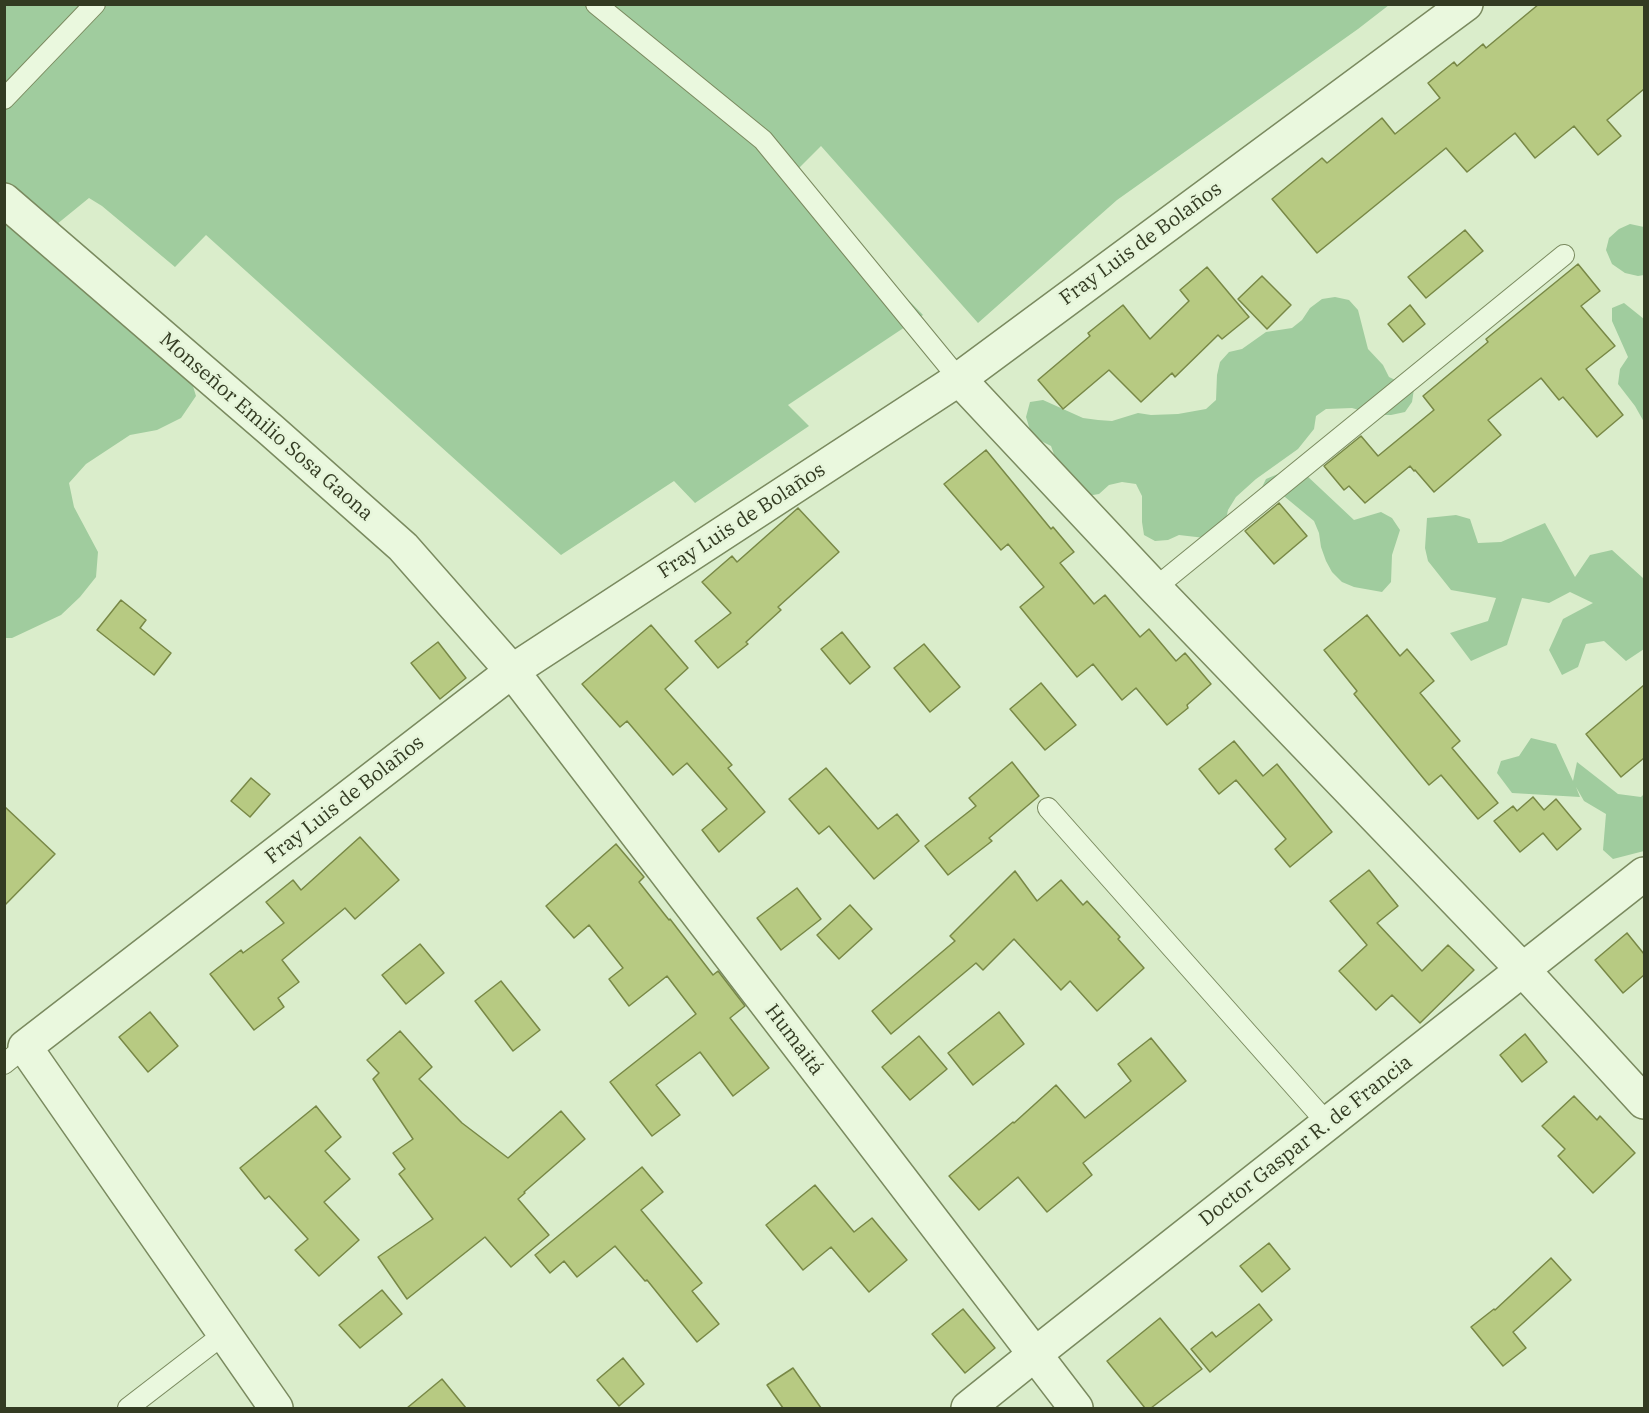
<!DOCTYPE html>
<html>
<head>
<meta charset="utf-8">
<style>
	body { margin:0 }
	#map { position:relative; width:1649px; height:1413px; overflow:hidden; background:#daedcb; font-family:"IBM Plex Serif",serif }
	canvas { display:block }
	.frame { position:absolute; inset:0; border:6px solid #333b22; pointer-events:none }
</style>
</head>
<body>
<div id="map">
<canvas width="1649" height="1413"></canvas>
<div class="frame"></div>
</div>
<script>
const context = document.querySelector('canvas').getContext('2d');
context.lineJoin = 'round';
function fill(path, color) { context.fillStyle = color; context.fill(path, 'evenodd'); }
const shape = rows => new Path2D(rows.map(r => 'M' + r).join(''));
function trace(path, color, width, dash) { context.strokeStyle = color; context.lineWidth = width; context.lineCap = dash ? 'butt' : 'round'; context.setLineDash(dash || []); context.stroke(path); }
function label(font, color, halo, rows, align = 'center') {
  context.font = font + ' "IBM Plex Serif",serif'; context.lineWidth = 5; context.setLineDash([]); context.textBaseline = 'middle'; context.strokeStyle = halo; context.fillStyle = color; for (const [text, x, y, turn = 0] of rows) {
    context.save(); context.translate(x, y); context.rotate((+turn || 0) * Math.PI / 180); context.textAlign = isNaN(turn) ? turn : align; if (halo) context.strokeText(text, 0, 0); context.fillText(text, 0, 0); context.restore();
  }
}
const green = shape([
	[5,5,1389,5,1358,29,1117,200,978,323,821,146,789,178,923,315,788,405,809,426,695,503,674,481,561,555,206,235,175,267,102,206,89,198,35,242,188,370,196,396,181,418,157,430,130,435,86,464,69,483,74,507,98,552,96,577,80,597,61,615,12,638,5,638],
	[1630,224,1644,227,1644,275,1638,276,1625,273,1612,264,1606,250,1609,238,1619,229],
	[1335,297,1349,300,1358,310,1368,349,1383,365,1389,377,1414,389,1412,402,1405,412,1391,415,1376,415,1352,408,1326,409,1316,416,1314,429,1298,449,1256,479,1236,497,1228,510,1225,524,1205,538,1179,535,1168,540,1155,541,1144,535,1142,522,1142,496,1136,484,1122,482,1109,485,1099,494,1087,496,1065,485,1051,446,1039,440,1030,430,1026,417,1030,402,1043,400,1083,418,1098,420,1112,421,1138,413,1151,415,1178,414,1206,409,1216,400,1217,375,1220,362,1229,352,1242,349,1266,332,1292,328,1302,320,1310,308,1322,299],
	[1624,303,1644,319,1644,422,1635,406,1618,384,1620,369,1628,357,1612,321,1612,308],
	[1292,470,1305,474,1354,520,1381,512,1392,518,1400,530,1392,555,1391,582,1382,592,1354,587,1342,582,1332,572,1326,561,1321,547,1319,533,1314,521,1285,497,1272,497,1260,491,1266,479,1278,474],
	[1456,515,1470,519,1478,543,1501,542,1545,523,1575,577,1590,555,1612,550,1643,578,1644,571,1644,649,1626,661,1604,641,1586,644,1578,667,1562,675,1549,650,1563,619,1593,603,1570,592,1549,603,1522,598,1507,645,1471,661,1450,633,1488,621,1496,598,1451,590,1428,561,1425,548,1427,518],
	[1531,738,1556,744,1573,781,1577,762,1618,794,1641,797,1644,794,1644,851,1613,859,1603,850,1606,814,1584,801,1576,787,1580,797,1512,793,1497,773,1501,761,1519,756]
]);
const building = shape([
	[1539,4,1644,4,1644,89,1607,120,1621,136,1598,155,1574,126,1535,158,1515,133,1467,172,1446,148,1317,253,1272,199,1322,158,1327,163,1382,118,1395,134,1440,98,1428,83,1454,62,1457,66,1483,44,1486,48,1539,4],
	[1465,230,1483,251,1426,298,1408,277,1465,230],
	[1578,264,1600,291,1581,306,1615,346,1586,369,1623,415,1597,437,1563,397,1559,400,1541,378,1488,420,1501,435,1434,492,1415,470,1414,471,1410,466,1365,503,1349,486,1344,490,1324,466,1361,436,1378,456,1434,410,1423,396,1488,342,1486,339,1578,264],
	[1207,267,1249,317,1222,339,1218,335,1175,377,1172,373,1141,402,1109,370,1063,409,1038,380,1090,336,1088,333,1123,305,1150,339,1189,301,1180,290,1207,267],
	[1262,276,1291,305,1267,329,1238,299,1262,276],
	[1410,305,1425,324,1403,342,1388,324,1410,305],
	[986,450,1051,529,1053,527,1074,552,1060,563,1094,604,1105,595,1140,637,1149,629,1176,661,1185,653,1211,684,1187,705,1188,708,1167,725,1136,688,1122,700,1093,664,1077,677,1020,607,1044,587,1008,544,1001,550,944,484,986,450],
	[1279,503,1307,536,1274,564,1245,531,1279,503],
	[798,508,839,552,778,607,781,610,746,642,748,644,718,668,695,641,731,613,702,582,732,556,737,562,798,508],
	[121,600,146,620,140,628,171,653,154,675,97,630,121,600],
	[1367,615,1400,656,1407,649,1434,681,1420,693,1460,741,1452,748,1498,803,1478,819,1441,775,1429,785,1354,694,1357,691,1324,650,1367,615],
	[651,625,688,668,665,689,732,765,728,768,765,812,719,852,702,830,727,809,687,763,673,775,627,721,620,727,582,684,651,625],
	[842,632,870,667,850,684,821,649,842,632],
	[438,642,466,678,440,699,411,663,438,642],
	[924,644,960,687,930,712,894,668,924,644],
	[1041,683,1076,725,1045,750,1010,709,1041,683],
	[1644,685,1644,758,1621,777,1586,734,1644,685],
	[1234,741,1263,776,1277,764,1332,832,1290,867,1275,849,1286,839,1236,780,1219,794,1199,769,1234,741],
	[1012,762,1039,796,989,838,992,841,948,875,925,846,976,806,969,798,1012,762],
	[826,768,878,829,897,814,919,841,874,879,829,826,819,834,789,799,826,768],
	[251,778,270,794,250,817,231,801,251,778],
	[1533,797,1544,810,1556,799,1581,829,1557,850,1543,833,1520,852,1494,821,1513,806,1517,811,1533,797],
	[4,806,55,854,4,906,4,806],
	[360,837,399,880,355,919,345,908,282,960,299,982,278,998,284,1007,254,1030,210,974,241,950,243,953,284,923,266,902,293,880,301,890,360,837],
	[616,844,644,877,639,882,669,920,670,919,713,975,718,971,745,1006,730,1018,769,1068,733,1096,700,1052,656,1085,680,1115,652,1136,610,1082,696,1014,667,976,629,1006,609,979,623,968,589,925,574,938,546,906,616,844],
	[1369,870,1398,906,1377,923,1422,971,1448,945,1474,970,1420,1023,1392,995,1376,1010,1339,971,1367,945,1330,901,1369,870],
	[1015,871,1037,901,1061,880,1083,905,1087,901,1120,937,1118,939,1144,968,1097,1011,1070,981,1061,990,1014,939,983,970,976,963,891,1034,872,1011,955,941,950,936,1015,871],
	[797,888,821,919,781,950,757,918,797,888],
	[850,905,872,929,839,959,817,935,850,905],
	[1627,933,1644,954,1644,975,1623,993,1595,960,1627,933],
	[420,944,444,973,406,1004,382,975,420,944],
	[501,981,540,1030,513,1051,475,1001,501,981],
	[150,1012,178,1046,148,1072,119,1037,150,1012],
	[999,1012,1024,1044,973,1085,948,1053,999,1012],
	[400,1031,432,1067,419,1079,462,1123,508,1158,561,1111,585,1139,524,1192,525,1193,518,1199,549,1235,511,1267,485,1237,407,1299,378,1257,433,1219,399,1174,405,1169,393,1153,413,1139,373,1079,379,1073,367,1060,400,1031],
	[1525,1034,1547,1062,1522,1082,1500,1055,1525,1034],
	[919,1036,947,1069,910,1100,882,1067,919,1036],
	[1151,1038,1186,1081,1083,1163,1092,1175,1047,1212,1018,1177,979,1210,949,1176,1013,1122,1014,1123,1056,1085,1085,1118,1131,1081,1118,1064,1151,1038],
	[1574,1096,1597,1120,1600,1116,1635,1153,1593,1193,1558,1156,1565,1149,1542,1126,1574,1096],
	[316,1106,341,1137,325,1151,350,1179,324,1202,359,1240,319,1276,295,1250,308,1239,269,1196,265,1199,240,1168,316,1106],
	[642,1167,663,1192,641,1210,702,1283,692,1291,719,1324,697,1342,647,1280,645,1281,615,1246,577,1277,564,1261,550,1273,535,1255,642,1167],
	[815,1185,854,1232,872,1218,907,1260,869,1292,831,1247,803,1270,766,1225,815,1185],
	[1269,1243,1290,1269,1262,1292,1240,1266,1269,1243],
	[1551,1258,1571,1280,1513,1332,1526,1348,1503,1366,1471,1327,1494,1309,1495,1310,1551,1258],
	[382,1290,402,1314,360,1348,339,1325,382,1290],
	[1259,1304,1272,1320,1210,1372,1191,1349,1212,1332,1216,1337,1259,1304],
	[963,1309,995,1348,965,1373,932,1334,963,1309],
	[1160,1318,1202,1369,1151,1408,1145,1408,1107,1361,1160,1318],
	[623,1358,644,1384,619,1406,597,1380,623,1358],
	[793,1368,821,1408,783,1408,767,1385,793,1368],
	[442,1379,466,1408,407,1408,442,1379]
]);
const lane = shape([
	[596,4,763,140,959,379],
	[4,99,95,4],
	[1155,588,1564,255],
	[1048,808,1328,1124],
	[4,1064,25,1047],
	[128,1408,224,1334]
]);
const street = shape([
	[4,200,271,430,403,547,512,671,1076,1408],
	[959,379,1155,588,1523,970,1644,1102],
	[276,1408,25,1047,512,671,959,379,1466,4],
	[968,1408,1034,1355,1644,874]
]);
const streetNames = [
	["Fray Luis de Bolaños",1141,244,-36],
	["Monseñor Emilio Sosa Gaona",266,427,41],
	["Fray Luis de Bolaños",742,521,-33],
	["Fray Luis de Bolaños",345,800,-38],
	["Humaitá",794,1040,53],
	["Doctor Gaspar R. de Francia",1306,1141,-38]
];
fill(green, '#a0cc9e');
fill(building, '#b7ca82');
trace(building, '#788846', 1.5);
trace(lane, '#7a8a5f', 22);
trace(street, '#7a8a5f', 36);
trace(lane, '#eaf8de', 20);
trace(street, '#eaf8de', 33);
label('20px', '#333b22', '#e6f5da', streetNames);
</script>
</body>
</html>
